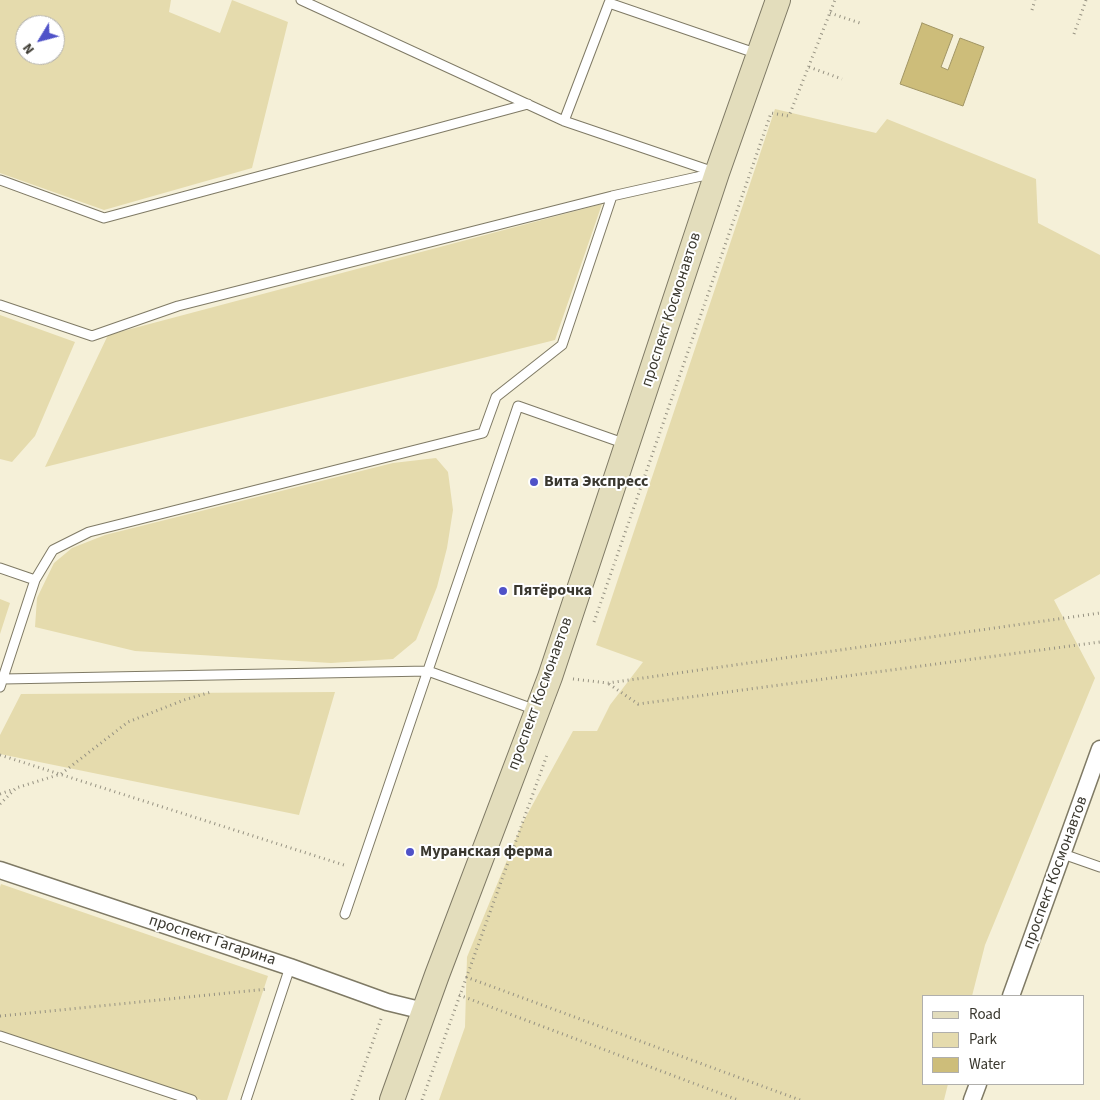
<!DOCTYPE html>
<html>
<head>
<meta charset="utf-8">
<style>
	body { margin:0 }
	#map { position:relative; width:1100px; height:1100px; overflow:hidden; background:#f5f0d8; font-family:"Source Sans 3",sans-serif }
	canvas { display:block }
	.legend { position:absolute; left:922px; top:995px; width:162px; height:90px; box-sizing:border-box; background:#fff; border:1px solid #b0afac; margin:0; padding:6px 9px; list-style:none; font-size:15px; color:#3a382f }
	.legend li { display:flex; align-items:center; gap:10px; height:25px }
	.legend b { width:25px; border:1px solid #b0afac }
	.north { position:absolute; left:15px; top:15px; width:50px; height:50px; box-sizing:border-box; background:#fff; border:1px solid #b0afac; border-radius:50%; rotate:233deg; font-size:14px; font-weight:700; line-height:20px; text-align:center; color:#3a382f }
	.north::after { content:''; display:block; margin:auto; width:18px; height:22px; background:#4f52c8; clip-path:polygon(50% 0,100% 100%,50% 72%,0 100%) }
</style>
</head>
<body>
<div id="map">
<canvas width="1100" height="1100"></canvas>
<ul class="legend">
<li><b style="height:6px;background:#e3ddbc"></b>Road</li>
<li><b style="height:14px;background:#e5dbad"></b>Park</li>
<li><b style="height:14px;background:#cdbd7a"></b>Water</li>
</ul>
<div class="north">N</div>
</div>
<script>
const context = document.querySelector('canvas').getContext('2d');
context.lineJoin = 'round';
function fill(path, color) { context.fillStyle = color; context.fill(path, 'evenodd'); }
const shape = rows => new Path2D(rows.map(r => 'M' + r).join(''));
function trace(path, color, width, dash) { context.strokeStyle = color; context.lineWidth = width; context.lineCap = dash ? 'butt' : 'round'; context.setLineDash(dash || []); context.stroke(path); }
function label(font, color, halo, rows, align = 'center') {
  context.font = font + ' "Source Sans 3",sans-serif'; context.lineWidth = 4; context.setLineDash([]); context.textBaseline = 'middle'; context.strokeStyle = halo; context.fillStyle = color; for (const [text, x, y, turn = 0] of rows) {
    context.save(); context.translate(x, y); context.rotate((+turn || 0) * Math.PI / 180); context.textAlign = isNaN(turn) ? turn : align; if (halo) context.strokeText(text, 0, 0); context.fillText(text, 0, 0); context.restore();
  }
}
const green = shape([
	[0,0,171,0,169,12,220,33,232,0,288,22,252,168,104,210,0,173],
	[25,25,55,25,55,55,25,55],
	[775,109,876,133,887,119,1036,179,1038,223,1100,255,1100,574,1054,600,1095,678,985,945,972,996,924,996,924,1084,948,1084,944,1100,439,1100,465,1027,467,957,522,824,573,731,597,731,610,705,643,662,596,645],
	[602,204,555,340,45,467,108,335],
	[0,315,75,342,35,436,12,462,0,459],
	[436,458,448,472,453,510,447,548,437,587,416,640,393,659,331,663,135,651,35,627,37,598,54,563,72,548,105,535,393,463],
	[0,599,10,603,0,634],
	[335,692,299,815,0,754,0,735,21,694],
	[1,884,268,976,227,1100,201,1100,0,1031,0,887]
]);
const water = shape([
	[922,23,953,35,941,67,948,70,960,38,984,47,963,106,900,84,922,23]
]);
const path = shape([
	[1032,10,1035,0],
	[830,13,860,23],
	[1074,34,1086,0],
	[809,67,842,79],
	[594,622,771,113,789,116,835,0],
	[573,679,608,683,1100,613],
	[609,684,638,704,1100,642],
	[0,755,347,866],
	[0,794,14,789],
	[0,804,16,788,61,774,128,722,184,700,211,692],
	[466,977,800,1100],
	[459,995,738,1100],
	[0,1016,268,989],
	[352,1100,381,1019],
	[422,1100,547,755]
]);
const lane = shape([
	[301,0,564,121,717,173],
	[564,121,609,3,758,54],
	[0,180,104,218,528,104],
	[0,305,92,336,178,306,612,196,715,173],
	[0,568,35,580],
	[3,679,428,671,536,710],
	[0,687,35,580,53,550,89,532,483,433,496,397,562,345,612,196],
	[1063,854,1100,867],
	[345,914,518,406,626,444],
	[0,1036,192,1100],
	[246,1100,290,967]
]);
const street = shape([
	[0,870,290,967,387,1002,424,1011],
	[1011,996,1100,749],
	[972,1100,978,1084]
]);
const secondary = shape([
	[392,1100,437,975,550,677,717,173,778,0]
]);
const markers = [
	[534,482,5,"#4f52c8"],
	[503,591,5,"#4f52c8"],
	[410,852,5,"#4f52c8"]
];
const streetNames = [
	["проспект Космонавтов",672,310,-72],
	["проспект Космонавтов",541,694,-70],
	["проспект Космонавтов",1056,873,-70],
	["проспект Гагарина",212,941,18]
];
const poiNames = [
	["Вита Экспресс",544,482],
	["Пятёрочка",513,591],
	["Муранская ферма",420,852]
];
fill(green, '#e5dbad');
fill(water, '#cdbd7a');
trace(water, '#a19564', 1);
trace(lane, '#7f7a65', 11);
trace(street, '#7f7a65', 19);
trace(secondary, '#7f7a65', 26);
trace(path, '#969282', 3, [1, 4]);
trace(lane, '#fff', 9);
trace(street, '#fff', 16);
trace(secondary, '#e3ddbc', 24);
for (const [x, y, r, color] of markers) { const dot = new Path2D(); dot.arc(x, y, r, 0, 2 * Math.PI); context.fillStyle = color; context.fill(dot); trace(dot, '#fff', 2); }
label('16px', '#3a382f', '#fff', streetNames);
label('bold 16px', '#3a382f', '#fff', poiNames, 'left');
</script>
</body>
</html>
